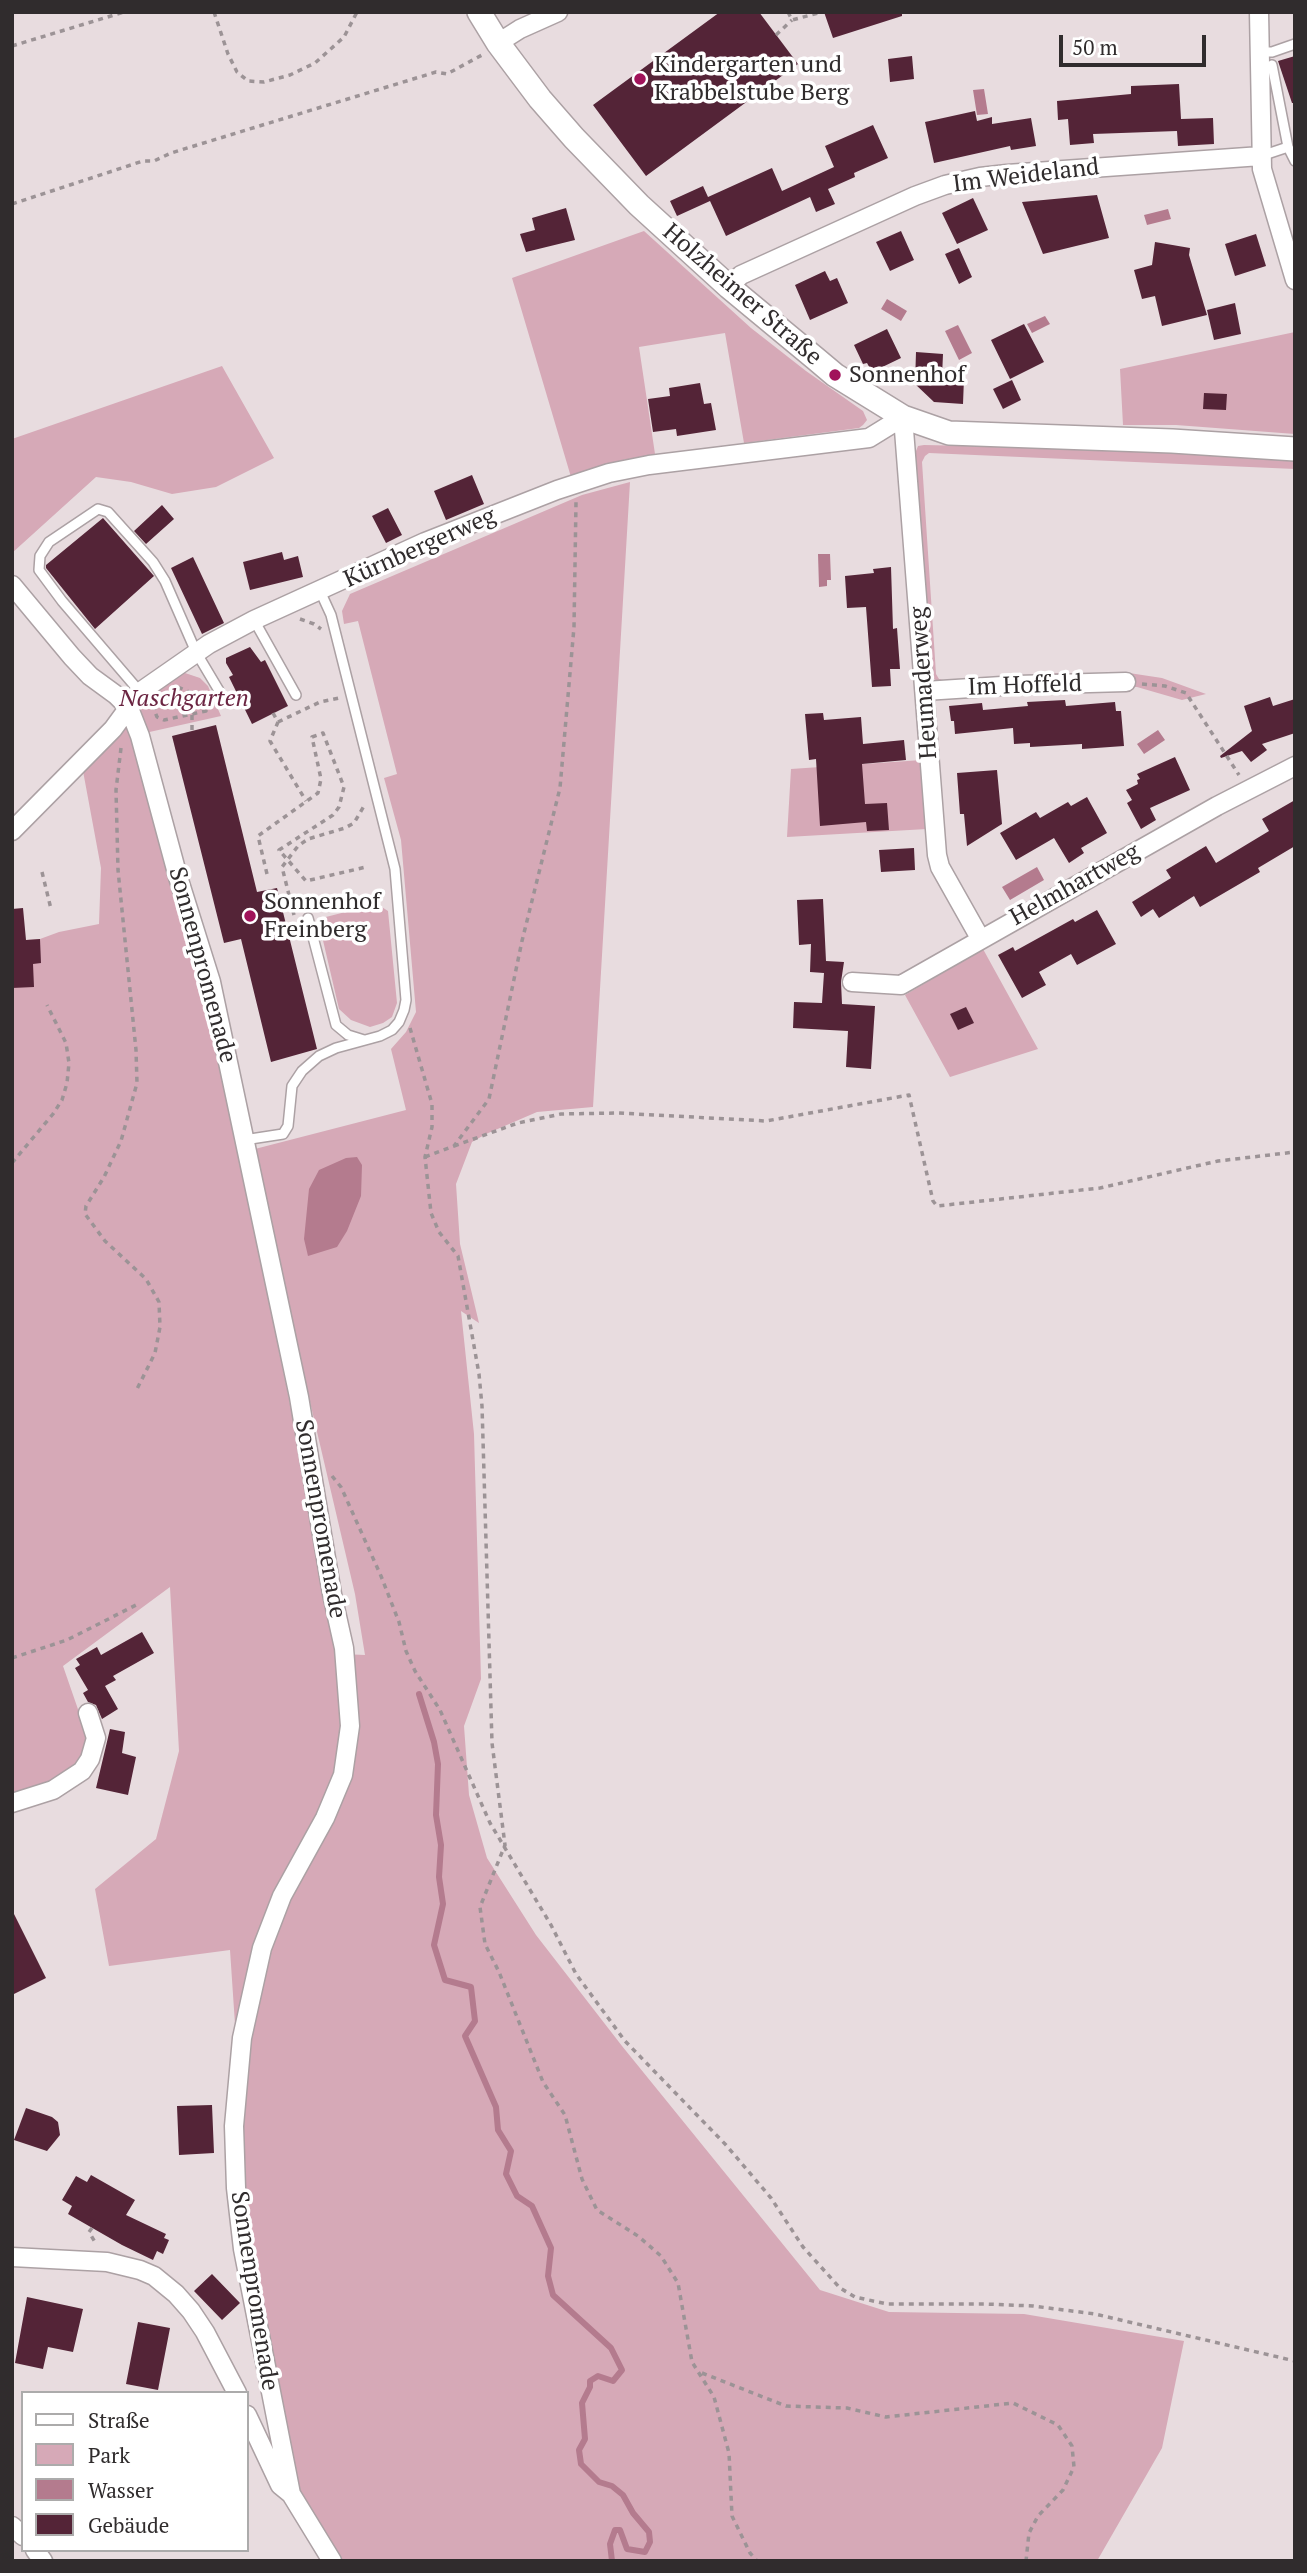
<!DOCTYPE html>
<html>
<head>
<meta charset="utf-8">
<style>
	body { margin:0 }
	#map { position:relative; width:1307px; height:2573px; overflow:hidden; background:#e8dcdf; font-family:"PT Serif",serif }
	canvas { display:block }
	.frame { position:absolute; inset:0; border:14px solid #302c2d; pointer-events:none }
	.legend { position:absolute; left:21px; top:2391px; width:228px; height:161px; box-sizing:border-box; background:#fff; border:2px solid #acabab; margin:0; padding:9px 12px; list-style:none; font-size:21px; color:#302c2d }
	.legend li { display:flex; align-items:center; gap:14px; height:35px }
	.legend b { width:35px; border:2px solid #acabab }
	.scale { position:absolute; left:1059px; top:35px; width:147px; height:32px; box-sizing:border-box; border:4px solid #302c2d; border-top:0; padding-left:9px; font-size:21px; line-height:24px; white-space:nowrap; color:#302c2d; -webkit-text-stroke:5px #fff; paint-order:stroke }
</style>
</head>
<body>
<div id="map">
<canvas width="1307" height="2573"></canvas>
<div class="frame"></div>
<ul class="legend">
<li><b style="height:9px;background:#fff"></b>Straße</li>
<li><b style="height:19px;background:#d6a9b7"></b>Park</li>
<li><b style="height:19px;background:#b47b8e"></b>Wasser</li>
<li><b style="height:19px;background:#542437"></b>Gebäude</li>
</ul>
<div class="scale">50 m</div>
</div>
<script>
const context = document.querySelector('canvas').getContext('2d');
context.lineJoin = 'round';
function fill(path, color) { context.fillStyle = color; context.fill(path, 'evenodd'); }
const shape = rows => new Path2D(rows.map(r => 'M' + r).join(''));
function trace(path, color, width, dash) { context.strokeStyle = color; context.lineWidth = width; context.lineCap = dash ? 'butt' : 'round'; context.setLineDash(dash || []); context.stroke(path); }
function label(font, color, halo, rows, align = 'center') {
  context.font = font + ' "PT Serif",serif'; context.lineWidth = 7; context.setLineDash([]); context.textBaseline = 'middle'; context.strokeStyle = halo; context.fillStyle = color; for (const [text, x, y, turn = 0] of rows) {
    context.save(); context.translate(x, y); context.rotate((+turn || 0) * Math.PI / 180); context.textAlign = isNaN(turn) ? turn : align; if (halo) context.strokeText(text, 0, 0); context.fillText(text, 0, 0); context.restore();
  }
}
const green = shape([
	[644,231,751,328,806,371,863,411,867,420,863,425,859,428,744,443,725,333,639,347,655,454,623,460,571,477,512,278],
	[1295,332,1295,434,1176,425,1123,425,1120,369],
	[222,366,274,458,216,487,172,494,131,482,96,477,12,553,12,439],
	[924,445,1161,450,1295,460,1295,469,929,453,925,456,922,462,936,674,939,679,947,681,1058,673,1129,673,1162,678,1206,694,1182,700,1137,687,941,683,934,679,931,675,914,456,918,446],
	[630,482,593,1107,537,1112,486,1134,472,1142,456,1184,460,1244,479,1323,461,1311,474,1434,481,1679,464,1726,469,1795,487,1858,536,1935,622,2046,820,2290,889,2312,1024,2314,1184,2341,1162,2448,1097,2561,338,2561,297,2486,273,2374,242,2192,241,2113,230,1950,109,1966,95,1889,156,1839,179,1751,170,1587,63,1666,89,1741,81,1763,65,1778,12,1797,12,941,40,939,59,932,99,924,101,868,83,771,124,726,132,727,197,956,342,1654,365,1655,355,1594,251,1150,406,1110,391,1049,406,1032,416,1012,401,840,384,778,397,774,358,621,344,624,342,611,350,594,582,495],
	[182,672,200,678,208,686,221,716,145,733,139,715,142,704,172,676],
	[922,760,927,829,787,837,791,769],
	[377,904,388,911,397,1003,392,1017,383,1023,370,1027,351,1020,339,1009,318,919],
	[983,949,1038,1049,950,1077,905,995]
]);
const water = shape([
	[984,89,988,114,977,115,973,90],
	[1168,209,1171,219,1147,225,1144,215],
	[887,299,907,311,901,321,881,309],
	[1045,316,1050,324,1032,333,1027,324],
	[958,325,972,353,959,360,945,331],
	[818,554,830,554,831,580,827,580,827,586,819,587],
	[1158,730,1165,740,1144,754,1137,744],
	[1037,867,1044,880,1010,900,1002,887],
	[357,1157,362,1165,361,1196,347,1231,337,1247,308,1256,304,1239,309,1189,319,1170,346,1158]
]);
const stream = shape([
	[419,1694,434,1742,438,1764,436,1815,441,1845,439,1877,443,1904,434,1945,445,1980,471,1987,475,2021,465,2036,496,2107,498,2130,511,2151,506,2174,517,2196,532,2206,551,2248,548,2276,553,2295,611,2348,622,2370,613,2381,598,2376,590,2381,590,2387,582,2403,585,2439,579,2450,581,2464,599,2482,612,2486,623,2495,633,2513,649,2532,650,2542,645,2552,627,2549,620,2530,615,2530,610,2544,612,2561]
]);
const building = shape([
	[720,12,759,12,798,64,646,176,593,105],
	[824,12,902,12,902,16,833,38],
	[912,56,914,79,890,82,888,59],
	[1295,56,1295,103,1292,103,1278,61],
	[1179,84,1181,119,1213,118,1214,144,1178,146,1177,131,1093,134,1094,143,1070,145,1068,119,1058,120,1057,101,1131,94,1131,86],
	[975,111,977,121,992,117,992,124,1031,118,1036,146,1011,150,1010,146,934,163,925,122],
	[873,125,888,158,854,173,855,177,828,189,835,204,816,212,810,197,726,236,710,201,677,216,670,201,703,186,708,197,772,168,782,191,834,167,825,146],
	[1097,195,1109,238,1043,254,1022,202],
	[973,198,988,230,957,244,942,213],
	[566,208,575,240,526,252,520,234,535,230,532,218],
	[901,231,914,260,890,271,876,242],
	[1256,234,1266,266,1235,276,1225,244],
	[1155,242,1190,248,1189,255,1207,315,1162,326,1155,296,1142,299,1134,270,1152,265],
	[959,248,972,277,959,284,945,254],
	[825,271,830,281,837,278,848,303,810,320,795,285],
	[1235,303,1241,334,1214,340,1207,310],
	[1024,324,1044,362,1010,379,991,340],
	[887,329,901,358,872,372,867,363,863,364,854,345],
	[916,352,943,354,942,377,964,378,963,404,934,402,915,384],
	[1012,380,1021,400,1003,409,993,389],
	[700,383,704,404,711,403,716,430,677,436,676,429,653,432,648,399,670,396,669,388],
	[1204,393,1227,394,1226,410,1203,409],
	[472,475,484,504,446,520,434,491],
	[162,505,174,519,146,544,134,531],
	[388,508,402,535,386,543,372,516],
	[103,518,154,576,95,629,46,568,46,565],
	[282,552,284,560,298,556,303,577,250,590,243,562],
	[193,557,224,623,202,634,171,568],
	[891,567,893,629,897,628,900,669,890,669,891,686,872,687,866,607,847,608,845,576,874,573,873,569],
	[250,647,261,662,265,660,288,706,252,724,229,677,233,675,226,663,226,658],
	[1270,697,1273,706,1295,699,1295,733,1262,744,1267,750,1251,762,1242,751,1221,758,1220,756,1252,731,1244,706],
	[1065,700,1066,706,1115,702,1116,711,1121,711,1124,746,1082,749,1082,744,1030,747,1030,743,1014,744,1013,728,955,734,954,721,951,721,949,706,982,703,983,710,1028,706,1027,702],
	[823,713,824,720,861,717,863,744,904,740,906,760,862,764,865,804,887,803,889,830,867,831,866,822,820,826,816,759,809,760,805,714],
	[216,725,257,892,277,888,317,1049,271,1062,241,939,224,943,172,736],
	[1175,757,1190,790,1150,808,1156,820,1141,829,1127,803,1132,800,1126,790,1138,784,1137,780,1140,779,1137,774],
	[997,770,1002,824,967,846,964,814,960,814,957,773],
	[1087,797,1107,833,1081,848,1084,853,1069,863,1054,838,1016,860,1000,833,1036,812,1040,818,1068,802,1071,806],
	[1295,800,1295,846,1258,868,1260,872,1200,907,1194,896,1159,918,1153,909,1141,917,1132,902,1171,878,1166,870,1206,846,1216,863,1269,831,1262,819],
	[914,848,915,870,881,872,879,850],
	[823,899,826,961,844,962,841,982,842,1004,875,1006,871,1069,846,1067,848,1031,793,1028,794,1002,822,1003,824,973,810,972,811,944,799,945,797,900],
	[23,908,26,940,40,939,41,963,33,964,34,987,12,988,12,909],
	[1097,910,1116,944,1077,965,1071,954,1039,972,1046,985,1022,998,998,955,1013,947,1015,951,1073,919,1075,922],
	[966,1007,974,1023,958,1030,950,1014],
	[142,1632,154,1653,113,1676,116,1680,105,1686,118,1709,102,1719,96,1705,88,1702,83,1693,88,1690,75,1668,80,1665,76,1659,97,1647,101,1655],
	[110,1729,125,1732,122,1753,136,1757,128,1795,96,1788],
	[12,1910,46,1978,12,1995],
	[212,2105,214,2153,179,2155,177,2106],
	[26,2108,52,2117,58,2122,60,2135,47,2151,14,2140],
	[91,2175,135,2200,126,2215,166,2234,164,2238,169,2240,163,2254,157,2251,153,2260,122,2245,68,2214,72,2206,62,2200,76,2176,87,2182],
	[212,2274,240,2303,222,2320,194,2291],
	[27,2297,83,2309,73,2352,48,2347,43,2369,15,2363],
	[138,2322,170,2328,158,2390,126,2384]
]);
const path = shape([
	[214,12,228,54,237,72,248,81,264,82,290,75,315,63,344,37,357,12],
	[788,12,792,20,822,12],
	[776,35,792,20],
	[12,46,124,12],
	[12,204,143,161,154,161,171,153,436,72,447,74,482,55],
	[300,619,314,624,321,629],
	[1142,684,1165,686,1186,693,1239,775],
	[178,687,201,697,207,706,206,711,164,720,157,717,154,709,178,687],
	[273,713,278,722,270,741,306,801],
	[192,715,192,731],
	[278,722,320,702,339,698],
	[121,748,116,790,118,870,136,1050,137,1083,121,1141,104,1177,86,1206,85,1214,105,1241,146,1279,159,1302,160,1327,155,1353,136,1391],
	[42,872,51,909],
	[267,874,258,836,318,793,321,779,312,737,323,733,344,787,339,807,333,815,279,850,306,881,366,867],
	[294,915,282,867,298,846,308,839,345,828,354,823,364,806],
	[410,1028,432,1104,432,1127,425,1157,431,1213,439,1232,458,1256,479,1374,482,1406,492,1743,505,1845,480,1907,485,1944,499,1972,543,2082,565,2115,582,2179,597,2210,638,2236,661,2256,678,2283,692,2362,714,2397,729,2453,732,2516,750,2553,757,2561],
	[454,1146,518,1123,561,1114,618,1113,766,1121,909,1095,933,1201,937,1206,1100,1188,1218,1161,1295,1152],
	[425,1157,454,1146,489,1099,522,941,560,788,574,627,576,502],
	[12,1163,53,1114,62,1100,67,1083,69,1063,66,1043,47,1005],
	[332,1476,341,1487,381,1576,399,1622,406,1651,415,1671,440,1710,490,1823,551,1925,576,1974,625,2041,726,2145,771,2198,803,2247,840,2288,855,2297,887,2304,985,2304,1033,2306,1095,2314,1295,2361],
	[12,1658,67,1640,140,1603],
	[92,2228,89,2232,95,2242,93,2242],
	[702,2373,786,2406,847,2408,886,2417,1013,2403,1058,2425,1072,2446,1074,2467,1063,2490,1038,2516,1029,2533,1026,2561]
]);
const service = shape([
	[1260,52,1272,52,1295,44],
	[1272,65,1288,147],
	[1261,156,1288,147,1295,161],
	[254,620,296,695],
	[140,692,62,601,39,570,40,556,49,542,98,509,108,512,153,562,165,581,196,652,221,694],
	[308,918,336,1025,348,1035,364,1040],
	[244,1140,283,1134,288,1126,292,1086,302,1071,319,1056,336,1048,380,1036,392,1030,399,1022,404,1010,406,1000,395,869,331,615,320,591]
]);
const minor = shape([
	[1259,12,1262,169,1295,280],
	[498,43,520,29,558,12],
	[729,287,741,275,915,196,945,185,980,177,1007,174,1261,156],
	[12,585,72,657,90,676,116,695,129,708,140,736,178,877,211,982,299,1397,332,1594,344,1648,350,1726,343,1775,325,1818,282,1896,262,1948,242,2038,234,2126,236,2188,243,2249,291,2494],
	[925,691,1017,685,1126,682],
	[12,831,113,729,140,692,209,644,254,620,425,542,557,490,609,473,649,465,869,438,903,417,937,855,940,867,980,938],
	[852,982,901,985,1217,806,1295,766],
	[12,1803,53,1790,82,1771,90,1759,96,1738,88,1713],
	[12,2257,107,2262,140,2270,154,2276,176,2294,191,2311,205,2332,237,2393],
	[247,2415,280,2485,291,2494,332,2561],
	[12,2526,23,2536],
	[35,2550,43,2561]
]);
const tertiary = shape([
	[479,12,498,43,540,99,574,138,639,205,729,287,816,359,835,375,903,417,949,433,1172,441,1295,449]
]);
const markers = [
	[640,79,7,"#a1125a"],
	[835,375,7,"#a1125a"],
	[250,916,7,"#a1125a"]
];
const poiNames = [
	["Kindergarten und",654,65],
	["Krabbelstube Berg",654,93],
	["Sonnenhof",849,375],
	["Sonnenhof",264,902],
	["Freinberg",264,930]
];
const streetNames = [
	["Im Weideland",1026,176,-7],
	["Holzheimer Straße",742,295,41],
	["Kürnbergerweg",420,548,-24],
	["Heumaderweg",924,683,-94],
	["Im Hoffeld",1025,686,-2],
	["Helmhartweg",1075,885,-29],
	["Sonnenpromenade",202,965,75],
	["Sonnenpromenade",320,1519,80],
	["Sonnenpromenade",254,2291,81]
];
const parkNames = [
	["Naschgarten",184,699]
];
fill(green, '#d6a9b7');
fill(water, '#b47b8e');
trace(stream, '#b47b8e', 6);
fill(building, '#542437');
trace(service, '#aca1a4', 12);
trace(minor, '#aca1a4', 21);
trace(tertiary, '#aca1a4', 26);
trace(path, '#9c9396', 3.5, [5, 5]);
trace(service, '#fff', 9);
trace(minor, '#fff', 18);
trace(tertiary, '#fff', 23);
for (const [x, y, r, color] of markers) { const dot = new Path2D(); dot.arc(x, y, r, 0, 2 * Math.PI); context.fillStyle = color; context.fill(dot); trace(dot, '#fff', 2.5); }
label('24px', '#302c2d', '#fff', poiNames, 'left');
label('24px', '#302c2d', '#fff', streetNames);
label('italic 24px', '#6b2542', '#fff', parkNames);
</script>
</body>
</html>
